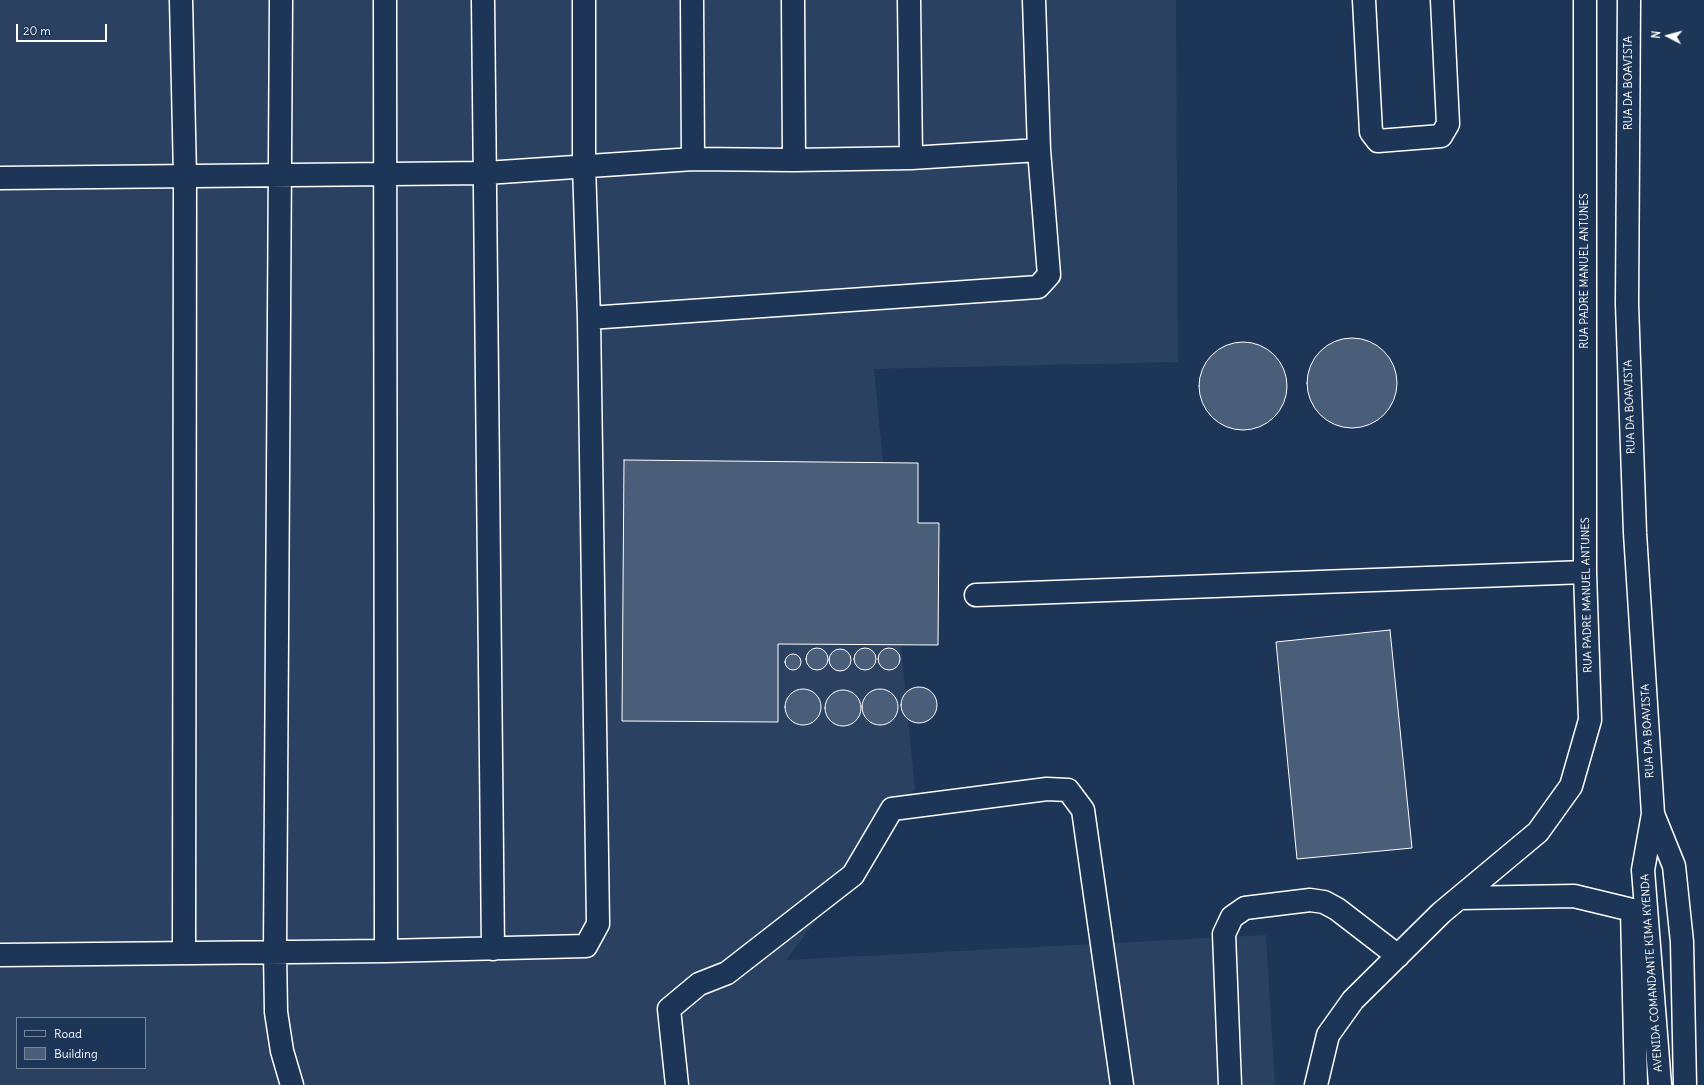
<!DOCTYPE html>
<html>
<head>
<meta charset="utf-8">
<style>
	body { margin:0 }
	#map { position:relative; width:1704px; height:1085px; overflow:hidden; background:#1d3557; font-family:Delius,sans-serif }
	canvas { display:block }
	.legend { position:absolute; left:16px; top:1017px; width:130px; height:52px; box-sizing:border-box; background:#1d3557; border:1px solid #77869a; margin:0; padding:5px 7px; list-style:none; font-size:12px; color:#fff }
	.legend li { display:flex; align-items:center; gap:8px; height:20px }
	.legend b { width:20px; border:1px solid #77869a }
	.north { position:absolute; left:1648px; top:16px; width:40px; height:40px; -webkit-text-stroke:3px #1d3557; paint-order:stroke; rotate:276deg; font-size:11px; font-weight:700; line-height:16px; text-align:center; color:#fff }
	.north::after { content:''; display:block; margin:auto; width:14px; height:18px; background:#fff; clip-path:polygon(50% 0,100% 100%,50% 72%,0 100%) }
	.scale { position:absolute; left:16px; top:24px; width:91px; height:18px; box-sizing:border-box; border:2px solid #fff; border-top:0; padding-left:5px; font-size:12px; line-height:14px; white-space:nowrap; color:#fff; -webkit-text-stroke:3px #1d3557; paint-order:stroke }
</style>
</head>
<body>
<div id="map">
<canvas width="1704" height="1085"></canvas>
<ul class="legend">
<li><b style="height:5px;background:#1d3557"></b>Road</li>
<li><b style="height:11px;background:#4a5d79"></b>Building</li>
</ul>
<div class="north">N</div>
<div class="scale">20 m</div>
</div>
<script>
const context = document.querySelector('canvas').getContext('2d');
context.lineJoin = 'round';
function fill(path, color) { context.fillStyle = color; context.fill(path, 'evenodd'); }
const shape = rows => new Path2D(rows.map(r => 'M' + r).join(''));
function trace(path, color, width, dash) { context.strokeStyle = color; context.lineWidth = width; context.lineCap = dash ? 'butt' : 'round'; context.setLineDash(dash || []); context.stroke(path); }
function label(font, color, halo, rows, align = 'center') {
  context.font = font + ' Delius,sans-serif'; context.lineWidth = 3.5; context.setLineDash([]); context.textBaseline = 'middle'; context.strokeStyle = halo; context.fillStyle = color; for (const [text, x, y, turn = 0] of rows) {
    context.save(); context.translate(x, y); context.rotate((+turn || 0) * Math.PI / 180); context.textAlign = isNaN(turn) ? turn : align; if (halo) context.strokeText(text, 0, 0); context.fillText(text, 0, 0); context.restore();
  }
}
const built = shape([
	[0,0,1176,0,1178,362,874,369,915,789,786,960,1266,935,1275,1085,0,1085],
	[17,1018,145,1018,145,1068,17,1068]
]);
const building = shape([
	'1307 383a45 45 0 1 1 90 0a45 45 0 1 1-90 0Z',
	'1199 386a44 44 0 1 1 88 0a44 44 0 1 1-88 0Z',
	[624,460,918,463,918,523,939,523,938,645,778,644,778,722,622,721,624,460],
	[1390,630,1412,848,1297,859,1276,642,1390,630],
	'854 659a11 11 0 1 1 22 0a11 11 0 1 1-22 0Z',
	'806 659a11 11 0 1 1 22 0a11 11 0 1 1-22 0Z',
	'878 659a11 11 0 1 1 22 0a11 11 0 1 1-22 0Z',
	'829 660a11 11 0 1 1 22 0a11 11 0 1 1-22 0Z',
	'785 662a8 8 0 1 1 16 0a8 8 0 1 1-16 0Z',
	'901 705a18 18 0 1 1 36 0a18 18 0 1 1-36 0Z',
	'862 707a18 18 0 1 1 36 0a18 18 0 1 1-36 0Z',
	'785 707a18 18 0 1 1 36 0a18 18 0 1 1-36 0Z',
	'825 708a18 18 0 1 1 36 0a18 18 0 1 1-36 0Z'
]);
const minor = shape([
	[181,0,185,176,184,953],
	[281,0,275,952,276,1012,282,1051,292,1085],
	[385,0,386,951],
	[483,0,493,949],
	[692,0,693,159],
	[793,0,794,160],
	[909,0,911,158],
	[1364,0,1371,132,1378,141,1441,136,1448,124,1442,0],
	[0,178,486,173,693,159,794,160,911,158,1039,150],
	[589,318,1038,287,1049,275,1039,150,1034,0],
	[976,595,1585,572],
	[1460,898,1574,896,1632,910,1636,1085],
	[0,955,386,951,586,946,598,924,589,318,584,165,584,0],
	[677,1085,669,1009,699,984,727,973,853,875,892,809,1047,789,1068,790,1083,810,1122,1085],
	[1230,1085,1224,934,1232,917,1245,908,1310,900,1324,902,1337,909,1398,956],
	[1316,1085,1328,1035,1353,1000,1441,913,1538,832,1571,786,1590,720,1585,572,1585,0]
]);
const major = shape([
	[1629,0,1627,304,1635,533,1653,814,1643,870,1660,1085],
	[1653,814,1674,866,1682,942,1685,1085]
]);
const streetNames = [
	["RUA DA BOAVISTA",1629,83,-90],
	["RUA PADRE MANUEL ANTUNES",1585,271,-90],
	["RUA DA BOAVISTA",1630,407,-92],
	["RUA PADRE MANUEL ANTUNES",1587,595,-91],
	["RUA DA BOAVISTA",1648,731,-93],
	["AVENIDA COMANDANTE KIMA KYENDA",1652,973,-94]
];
fill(built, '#2a4161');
fill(building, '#4a5d79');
trace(building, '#fff', 1);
trace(minor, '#fff', 25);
trace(major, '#fff', 25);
trace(minor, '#1d3557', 22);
trace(major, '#1d3557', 22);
label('11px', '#fff', '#1d3557', streetNames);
</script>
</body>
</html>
